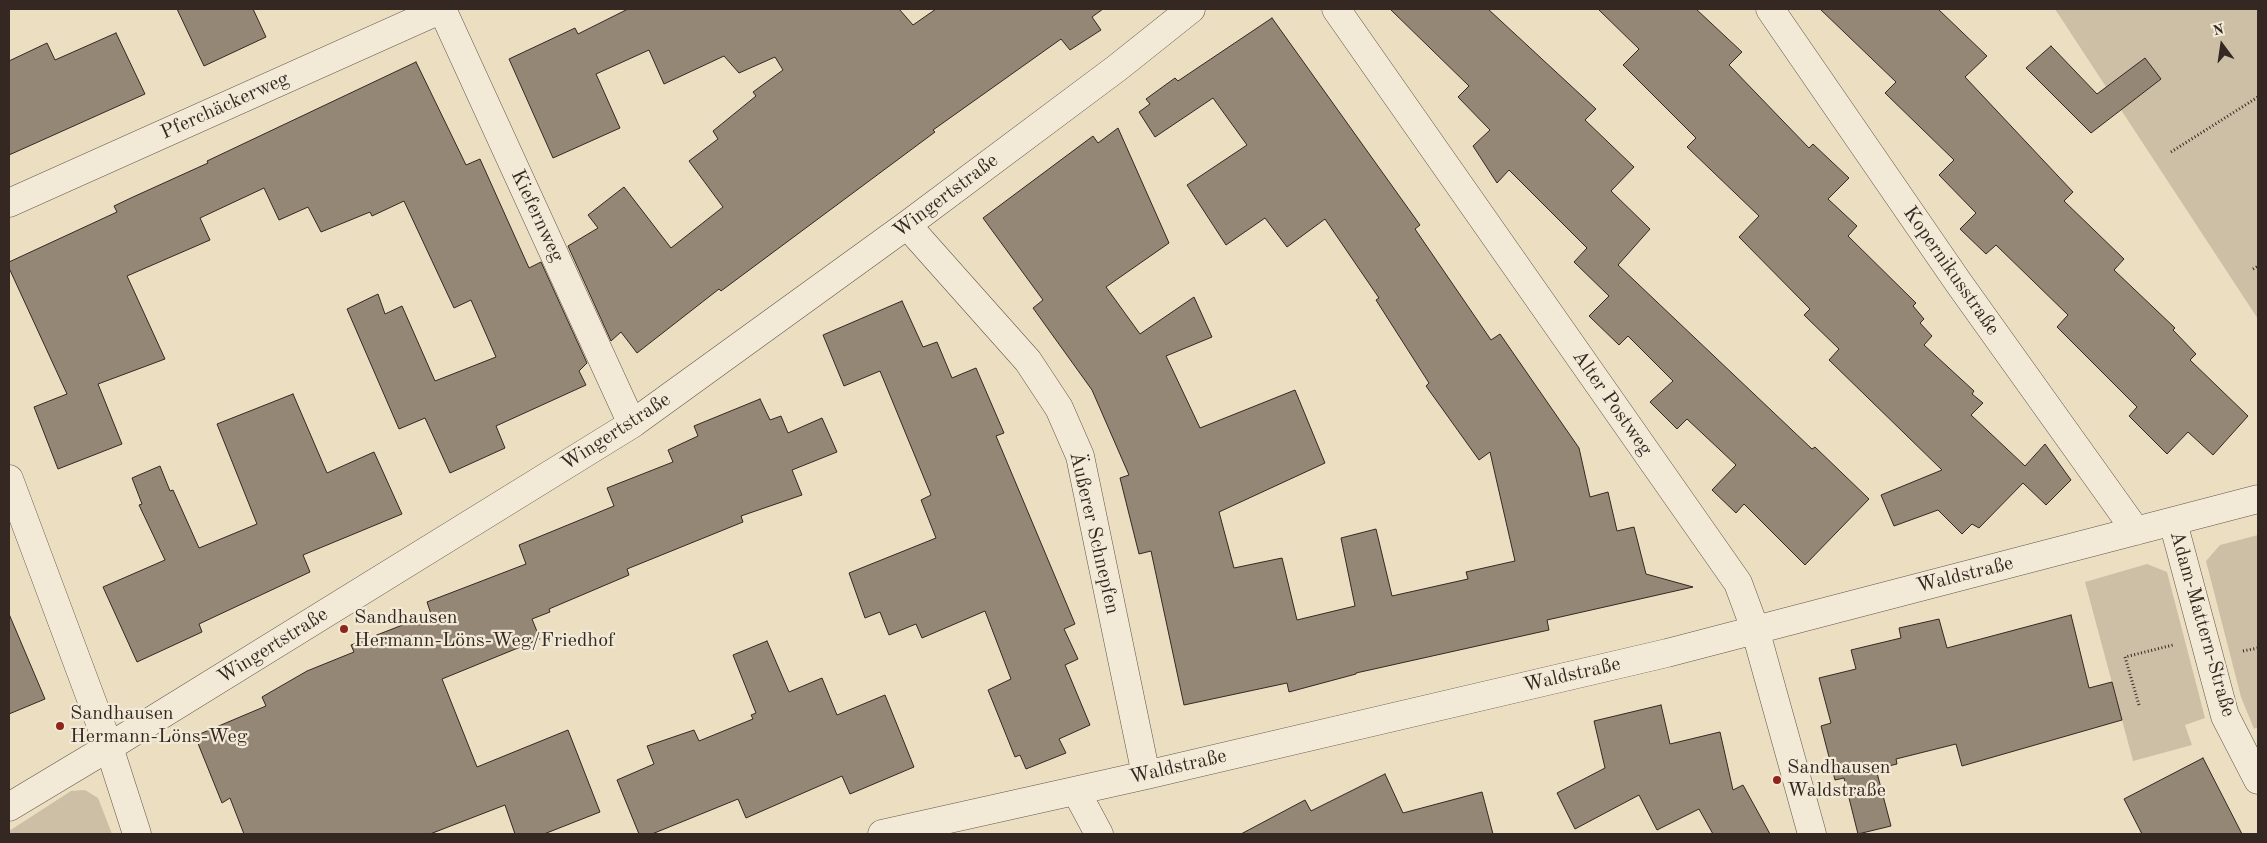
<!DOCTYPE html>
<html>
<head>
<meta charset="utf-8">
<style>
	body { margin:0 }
	#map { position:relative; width:2267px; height:843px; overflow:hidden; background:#ebdec1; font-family:"Old Standard TT",serif }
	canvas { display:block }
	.frame { position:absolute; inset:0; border:10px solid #352822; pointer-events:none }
	.north { position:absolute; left:2197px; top:20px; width:50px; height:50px; -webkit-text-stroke:4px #f2ead7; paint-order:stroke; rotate:346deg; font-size:14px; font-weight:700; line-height:20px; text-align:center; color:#352822 }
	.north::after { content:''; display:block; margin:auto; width:18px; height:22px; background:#352822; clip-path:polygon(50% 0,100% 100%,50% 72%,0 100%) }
</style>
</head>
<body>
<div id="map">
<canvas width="2267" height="843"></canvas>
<div class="frame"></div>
<div class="north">N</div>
</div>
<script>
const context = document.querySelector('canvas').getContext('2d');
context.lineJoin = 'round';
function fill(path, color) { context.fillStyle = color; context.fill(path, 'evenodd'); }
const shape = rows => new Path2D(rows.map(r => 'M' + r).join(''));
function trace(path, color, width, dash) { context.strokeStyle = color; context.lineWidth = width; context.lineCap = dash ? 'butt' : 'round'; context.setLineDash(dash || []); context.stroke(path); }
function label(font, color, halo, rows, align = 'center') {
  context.font = font + ' "Old Standard TT",serif'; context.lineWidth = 4.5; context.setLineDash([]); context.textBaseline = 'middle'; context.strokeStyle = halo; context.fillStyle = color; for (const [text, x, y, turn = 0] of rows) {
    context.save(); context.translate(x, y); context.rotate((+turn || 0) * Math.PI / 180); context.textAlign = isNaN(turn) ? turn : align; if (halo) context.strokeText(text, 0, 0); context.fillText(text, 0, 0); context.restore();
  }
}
const green = shape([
	[2055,9,2258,9,2258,319],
	[2258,535,2258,727,2254,729,2241,697,2206,561,2220,545],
	[2147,564,2167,572,2205,718,2185,725,2192,745,2133,761,2085,582],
	[85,790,98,798,112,834,9,834,9,831,71,791]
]);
const building = shape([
	[177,9,253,9,266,37,204,66,177,9],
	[628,9,899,9,913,25,936,9,1103,9,1092,17,1101,30,1070,50,1061,39,933,130,935,132,721,291,719,289,637,353,621,332,611,341,568,246,598,228,588,215,624,187,671,248,723,207,689,161,718,139,713,131,756,96,753,92,783,70,775,57,739,73,724,56,664,84,649,50,596,74,620,128,553,158,509,59,575,28,578,34,628,9],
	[1390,9,1488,9,1596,109,1585,120,1634,167,1611,191,1650,229,1618,265,1812,449,1815,447,1869,499,1805,565,1744,504,1736,513,1712,490,1736,465,1687,419,1677,429,1650,402,1673,381,1628,336,1619,345,1589,316,1609,296,1574,262,1587,248,1509,170,1497,183,1473,146,1490,130,1458,97,1469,86,1390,9],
	[1598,9,1696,9,1742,52,1729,65,1809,148,1813,144,1849,178,1828,199,1857,226,1848,236,1916,303,1913,306,1924,319,1920,323,1932,336,1924,345,1974,391,1972,394,1983,403,1971,415,2025,466,2045,444,2071,480,2046,505,2023,483,1979,528,1972,524,1962,534,1938,510,1894,526,1881,495,1942,470,1829,360,1839,349,1804,315,1810,309,1739,237,1759,216,1687,147,1696,138,1623,65,1639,49,1598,9],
	[1820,9,1938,9,1987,56,1965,77,2073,192,2064,201,2124,259,2114,270,2175,328,2173,330,2196,354,2190,360,2248,416,2213,455,2188,432,2167,454,2129,416,2137,407,2057,327,2068,315,1996,245,1986,254,1960,229,1976,213,1939,175,1954,160,1885,93,1896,82,1820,9],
	[1272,18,1420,225,1415,229,1491,340,1500,334,1579,448,1590,497,1608,492,1617,531,1634,527,1646,574,1693,587,1547,620,1549,630,1356,673,1356,674,1289,692,1287,683,1184,705,1151,551,1139,554,1120,478,1129,475,1092,390,1033,308,1043,300,983,218,1093,136,1098,143,1118,128,1169,243,1106,287,1140,334,1194,297,1212,337,1166,356,1200,428,1295,390,1325,463,1219,512,1234,568,1282,558,1297,620,1355,606,1341,538,1376,529,1392,596,1468,579,1466,572,1515,561,1490,452,1479,460,1426,386,1429,383,1376,300,1379,298,1325,219,1287,247,1265,218,1226,245,1187,185,1247,145,1213,98,1155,137,1139,112,1150,104,1146,99,1175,78,1178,81,1272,18],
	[116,33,145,94,9,155,9,61,47,43,55,60,116,33],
	[2051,46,2097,94,2145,58,2161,79,2091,133,2026,68,2051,46],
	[416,62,466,165,480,159,529,268,541,262,587,363,579,371,586,385,496,426,505,448,450,473,425,418,399,429,347,309,378,294,385,314,402,306,435,381,496,357,471,300,454,308,404,201,372,216,370,212,321,232,308,207,279,220,264,188,200,218,210,240,127,276,165,359,98,384,122,444,58,469,34,407,67,394,9,268,9,262,117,212,114,206,133,197,208,163,207,161,416,62],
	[902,301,923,347,937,342,952,378,976,368,1004,433,996,436,1075,624,1064,629,1078,659,1065,665,1090,725,1059,739,1066,753,1026,769,1020,755,1015,757,988,690,1011,679,985,611,922,638,916,624,889,635,880,612,865,618,849,573,936,538,921,500,931,495,880,371,844,386,823,335,902,301],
	[293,394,327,473,374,452,402,514,303,555,310,572,199,624,202,632,137,662,103,587,165,560,139,505,142,504,132,478,160,466,170,491,173,490,199,548,257,524,217,424,293,394],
	[760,399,770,420,781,416,788,433,822,418,837,452,792,470,802,495,741,516,743,522,627,569,629,575,549,609,550,612,532,619,540,639,442,679,477,767,568,730,600,812,544,834,515,834,505,805,430,834,244,834,230,798,222,803,195,736,266,706,262,697,307,671,354,652,351,645,431,614,427,602,526,564,519,545,614,506,607,488,673,462,668,450,698,436,694,426,760,399],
	[9,614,45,699,9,714,9,614],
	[2071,615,2089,688,2112,682,2122,720,1962,766,1956,744,1896,759,1897,764,1876,769,1891,826,1858,834,1844,778,1835,780,1821,726,1831,723,1819,678,1856,669,1851,650,1901,638,1899,628,1939,619,1947,648,2071,615],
	[767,641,789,692,822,678,837,715,885,695,914,767,850,794,842,776,746,818,738,799,652,834,639,834,617,780,654,764,647,746,694,730,699,741,753,719,751,715,756,713,733,655,767,641],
	[1661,705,1670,744,1720,732,1733,790,1743,785,1770,834,1713,834,1699,809,1657,830,1639,795,1575,829,1557,793,1605,768,1594,721,1661,705],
	[2203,758,2242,834,2142,834,2124,799,2203,758],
	[1385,774,1403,813,1482,792,1493,834,1241,834,1305,800,1311,811,1385,774]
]);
const path = shape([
	[2171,152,2258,97],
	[2253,269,2258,266],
	[2243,651,2258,648],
	[2139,705,2125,657,2173,645]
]);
const street = shape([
	[442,9,632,424],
	[1336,9,1738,583,1755,629,1812,834],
	[1770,9,1958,282,2136,531],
	[9,203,442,9],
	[907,225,1028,361,1059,408,1080,456,1146,775],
	[9,479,109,747,137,834],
	[2173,522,2225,716,2258,780],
	[1076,791,1099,834],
	[9,807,109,747,632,424,907,225,1117,68,1191,9],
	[882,834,1146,775,1667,653,2258,499]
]);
const markers = [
	[344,629,5,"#8f2418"],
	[60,726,5,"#8f2418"],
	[1777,780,5,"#8f2418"]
];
const streetNames = [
	["Pferchäckerweg",225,106,-24],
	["Wingertstraße",946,196,-37],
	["Kiefernweg",537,216,65],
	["Kopernikusstraße",1951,271,55],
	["Alter Postweg",1612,403,55],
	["Wingertstraße",616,432,-33],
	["Äußerer Schnepfen",1094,533,77],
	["Waldstraße",1965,575,-14],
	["Adam-Mattern-Straße",2202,624,74],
	["Wingertstraße",273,646,-32],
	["Waldstraße",1572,675,-13],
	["Waldstraße",1178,767,-13]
];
const poiNames = [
	["Sandhausen",354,618],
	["Hermann-Löns-Weg/Friedhof",354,641],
	["Sandhausen",70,714],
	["Hermann-Löns-Weg",70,737],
	["Sandhausen",1787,768],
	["Waldstraße",1787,791]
];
fill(green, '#ccbfa6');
fill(building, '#948775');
trace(building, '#352822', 1);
trace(street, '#62564a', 29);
trace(path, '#352822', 3, [1, 2.5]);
trace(street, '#f2ead7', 28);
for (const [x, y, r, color] of markers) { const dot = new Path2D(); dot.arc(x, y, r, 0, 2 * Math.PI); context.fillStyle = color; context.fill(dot); trace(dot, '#f2ead7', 2); }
label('20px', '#352822', '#f2ead7', streetNames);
label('20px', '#352822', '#f2ead7', poiNames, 'left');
</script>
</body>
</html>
